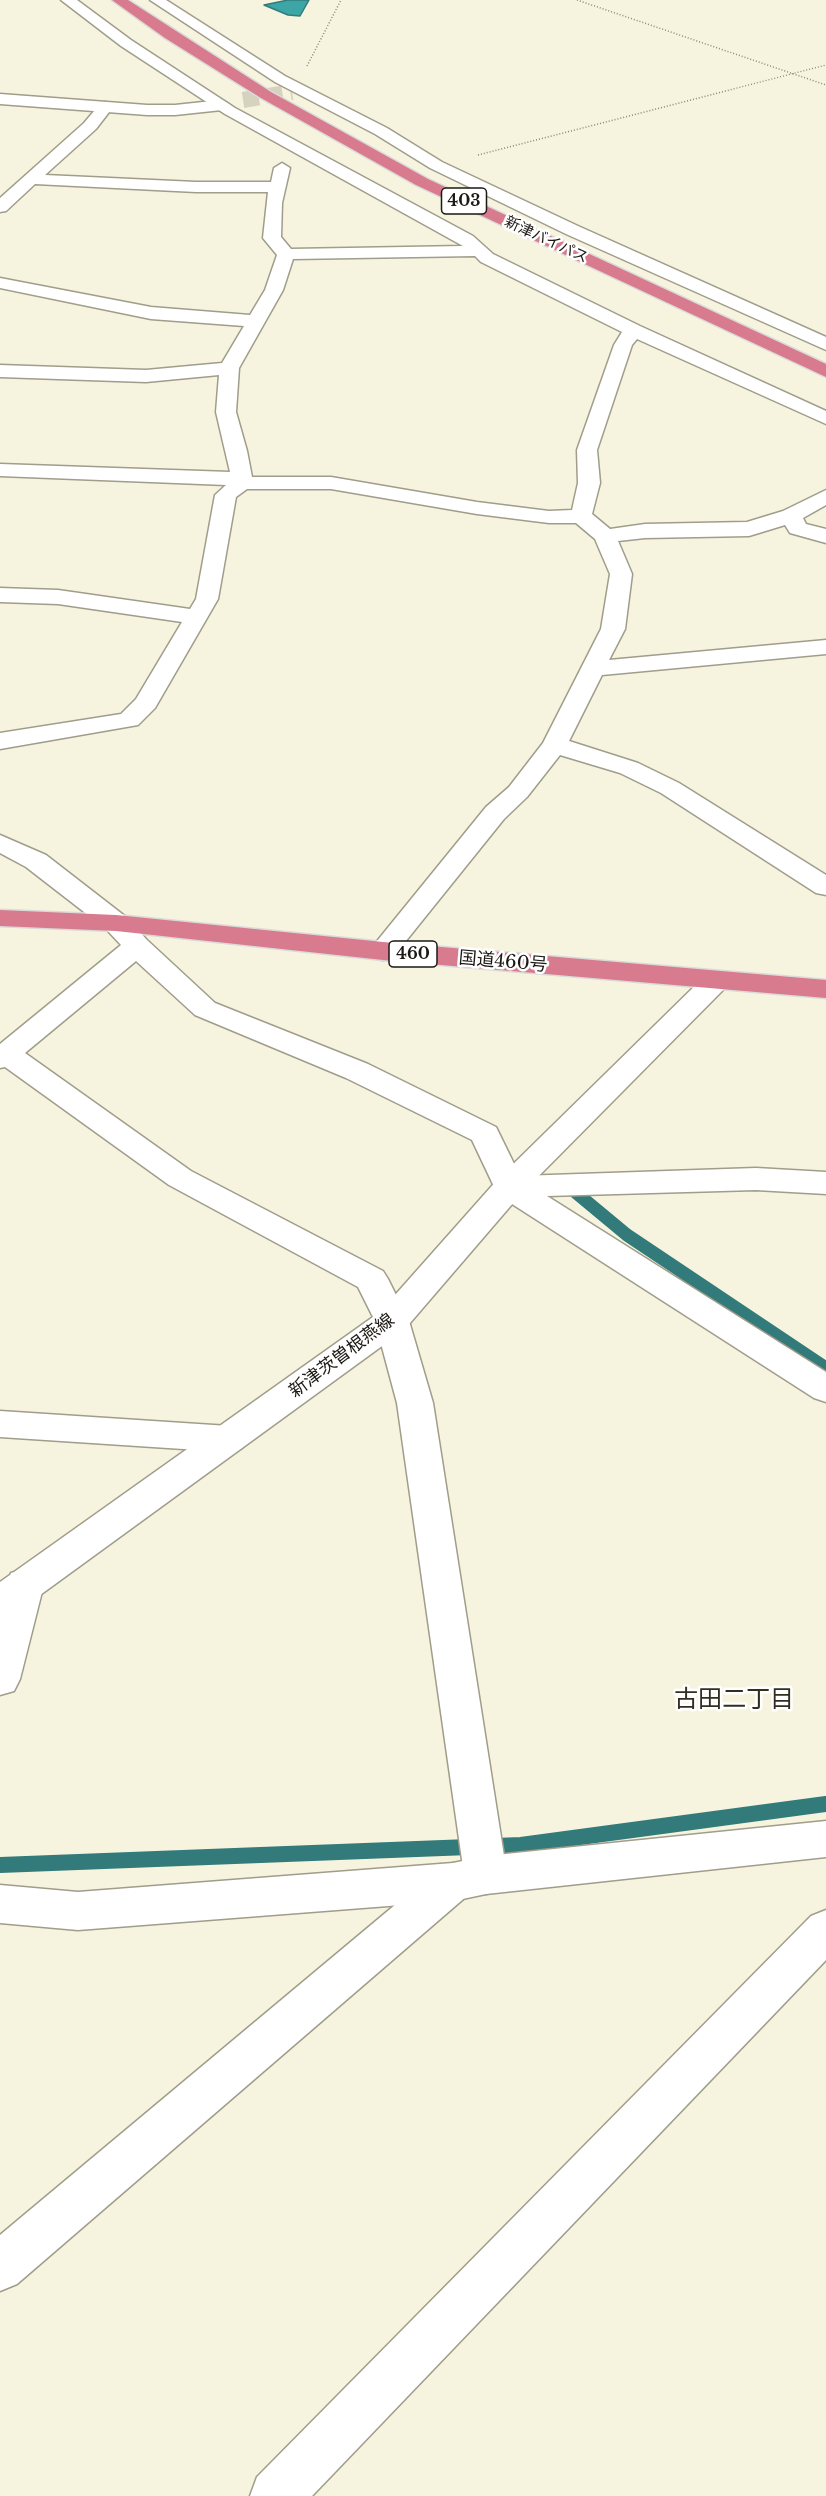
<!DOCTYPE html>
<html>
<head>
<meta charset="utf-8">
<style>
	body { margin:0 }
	canvas { display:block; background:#f6f3df }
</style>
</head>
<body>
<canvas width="826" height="2496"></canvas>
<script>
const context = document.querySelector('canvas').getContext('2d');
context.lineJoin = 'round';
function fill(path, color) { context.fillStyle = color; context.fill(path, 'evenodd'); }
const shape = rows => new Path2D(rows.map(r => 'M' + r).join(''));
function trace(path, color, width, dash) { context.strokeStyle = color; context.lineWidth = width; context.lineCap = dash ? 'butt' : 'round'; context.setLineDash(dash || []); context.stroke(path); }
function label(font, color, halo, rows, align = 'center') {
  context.font = font + ' "Libre Baskerville","Noto Sans JP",serif'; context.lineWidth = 5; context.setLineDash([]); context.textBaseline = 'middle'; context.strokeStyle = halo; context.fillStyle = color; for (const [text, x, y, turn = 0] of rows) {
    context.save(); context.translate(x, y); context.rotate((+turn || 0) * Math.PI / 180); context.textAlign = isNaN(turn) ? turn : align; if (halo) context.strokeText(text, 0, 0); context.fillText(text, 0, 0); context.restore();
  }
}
const water = shape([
	[288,0,309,0,300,16,288,15,264,5,288,0]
]);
const streamFar1 = shape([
	[568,1186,627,1235,826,1368]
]);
const stream = shape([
	[0,1865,521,1845,826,1804]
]);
const minorTunnel = shape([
	[243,100,292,92]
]);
const path = shape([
	[577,0,826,85],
	[307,66,341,0],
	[478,155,826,65]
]);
const minor = shape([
	[61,0,77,0,131,40,235,108,473,236,493,254,640,326,826,411,826,424,637,339,632,345,597,450,600,483,592,514,610,529,645,524,747,522,783,511,826,490,826,505,803,518,806,524,826,529,826,543,790,533,785,525,749,536,645,538,618,541,632,574,625,629,609,660,826,640,826,654,602,675,569,741,638,763,679,783,826,875,826,895,816,893,661,793,620,773,560,755,527,797,504,819,393,957,383,960,373,957,369,951,486,807,509,787,543,743,601,629,610,574,595,539,576,523,549,523,477,514,331,489,247,489,236,497,218,599,155,708,138,725,0,749,0,733,121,714,136,699,182,622,58,604,0,602,0,588,58,590,190,609,196,599,215,495,226,485,0,476,0,464,230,472,216,412,219,375,146,382,0,377,0,365,146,370,222,363,244,326,151,319,0,288,0,278,151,307,250,315,265,290,277,255,263,238,268,192,196,192,35,184,6,211,0,212,0,198,84,123,100,104,105,102,113,107,96,129,45,175,196,182,271,182,274,168,282,163,290,168,282,203,281,237,291,249,463,246,225,114,121,46,61,0],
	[475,256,481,262,622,332,614,345,577,450,578,483,572,510,549,511,477,502,331,477,252,477,247,451,236,412,239,368,283,290,293,259,475,256],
	[150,0,166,0,285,76,387,128,442,162,578,226,826,337,826,350,566,234,430,168,375,134,275,82,150,0],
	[0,835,46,855,126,917,147,940,215,1003,368,1064,496,1127,520,1176,756,1168,826,1172,826,1194,756,1190,547,1196,826,1372,826,1402,814,1398,498,1195,472,1140,346,1078,195,1015,136,961,25,1053,191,1171,383,1271,388,1279,409,1321,433,1403,507,1875,501,1888,486,1894,471,1889,468,1895,17,2284,0,2291,0,2235,438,1869,453,1863,463,1867,397,1403,375,1321,358,1287,169,1185,5,1067,0,1068,0,1044,121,945,106,929,26,867,0,853,0,835],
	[0,1411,229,1426,242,1430,247,1439,242,1448,229,1452,0,1437,0,1411],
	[25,1569,39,1573,44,1584,20,1679,14,1691,0,1695,0,1606,11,1573,25,1569],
	[826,1910,826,1960,312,2496,250,2496,257,2477,811,1916,826,1910]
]);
const tertiary = shape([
	[0,94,147,105,175,105,222,100,230,105,222,110,175,115,147,115,0,104,0,94],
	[826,1821,826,1857,486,1894,453,1901,78,1930,0,1923,0,1885,78,1892,453,1863,486,1856,826,1821]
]);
const secondary = shape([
	[716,972,726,975,730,981,726,987,520,1195,404,1330,14,1614,0,1618,0,1582,380,1312,498,1179,706,975,716,972]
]);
const trunk = shape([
	[112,0,128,0,271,92,428,179,826,364,826,377,416,185,261,98,165,38,112,0],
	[0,910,116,915,383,942,826,980,826,998,383,960,116,931,0,926,0,910]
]);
const farStreetnames = [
	["新津バイパス",546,240,25]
];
const shields = [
	[464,201,45],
	[413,954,48]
];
const shieldNames = [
	["403",464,201],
	["460",413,954]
];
const streetNames = [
	["国道460号",503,962,5],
	["新津茨曽根燕線",342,1356,-37]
];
const nearNeighbourhoodnames = [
	["古田二丁目",734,1700]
];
fill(water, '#3ca5a6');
trace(water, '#327b7a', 1.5);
trace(streamFar1, '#327b7a', 13);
trace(stream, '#327b7a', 16);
trace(minorTunnel, '#d5d2c0', 16, [16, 8]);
trace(minor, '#a09d8b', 3);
trace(tertiary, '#a09d8b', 3);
trace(secondary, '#a09d8b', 3);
trace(trunk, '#dbdad9', 3);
trace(path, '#8a887b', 1.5, [1, 2]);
fill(minor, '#fff');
fill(tertiary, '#fff');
fill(secondary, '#fff');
fill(trunk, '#d87b8f');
label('15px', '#1b1913', '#fff', farStreetnames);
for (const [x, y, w] of shields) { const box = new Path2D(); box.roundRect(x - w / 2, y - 13, w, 26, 4.5); context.fillStyle = '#fff'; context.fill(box); trace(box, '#1b1913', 1.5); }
label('bold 16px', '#1b1913', null, shieldNames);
label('18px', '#1b1913', '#fff', streetNames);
label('24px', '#322f20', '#fff', nearNeighbourhoodnames);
</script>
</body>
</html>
